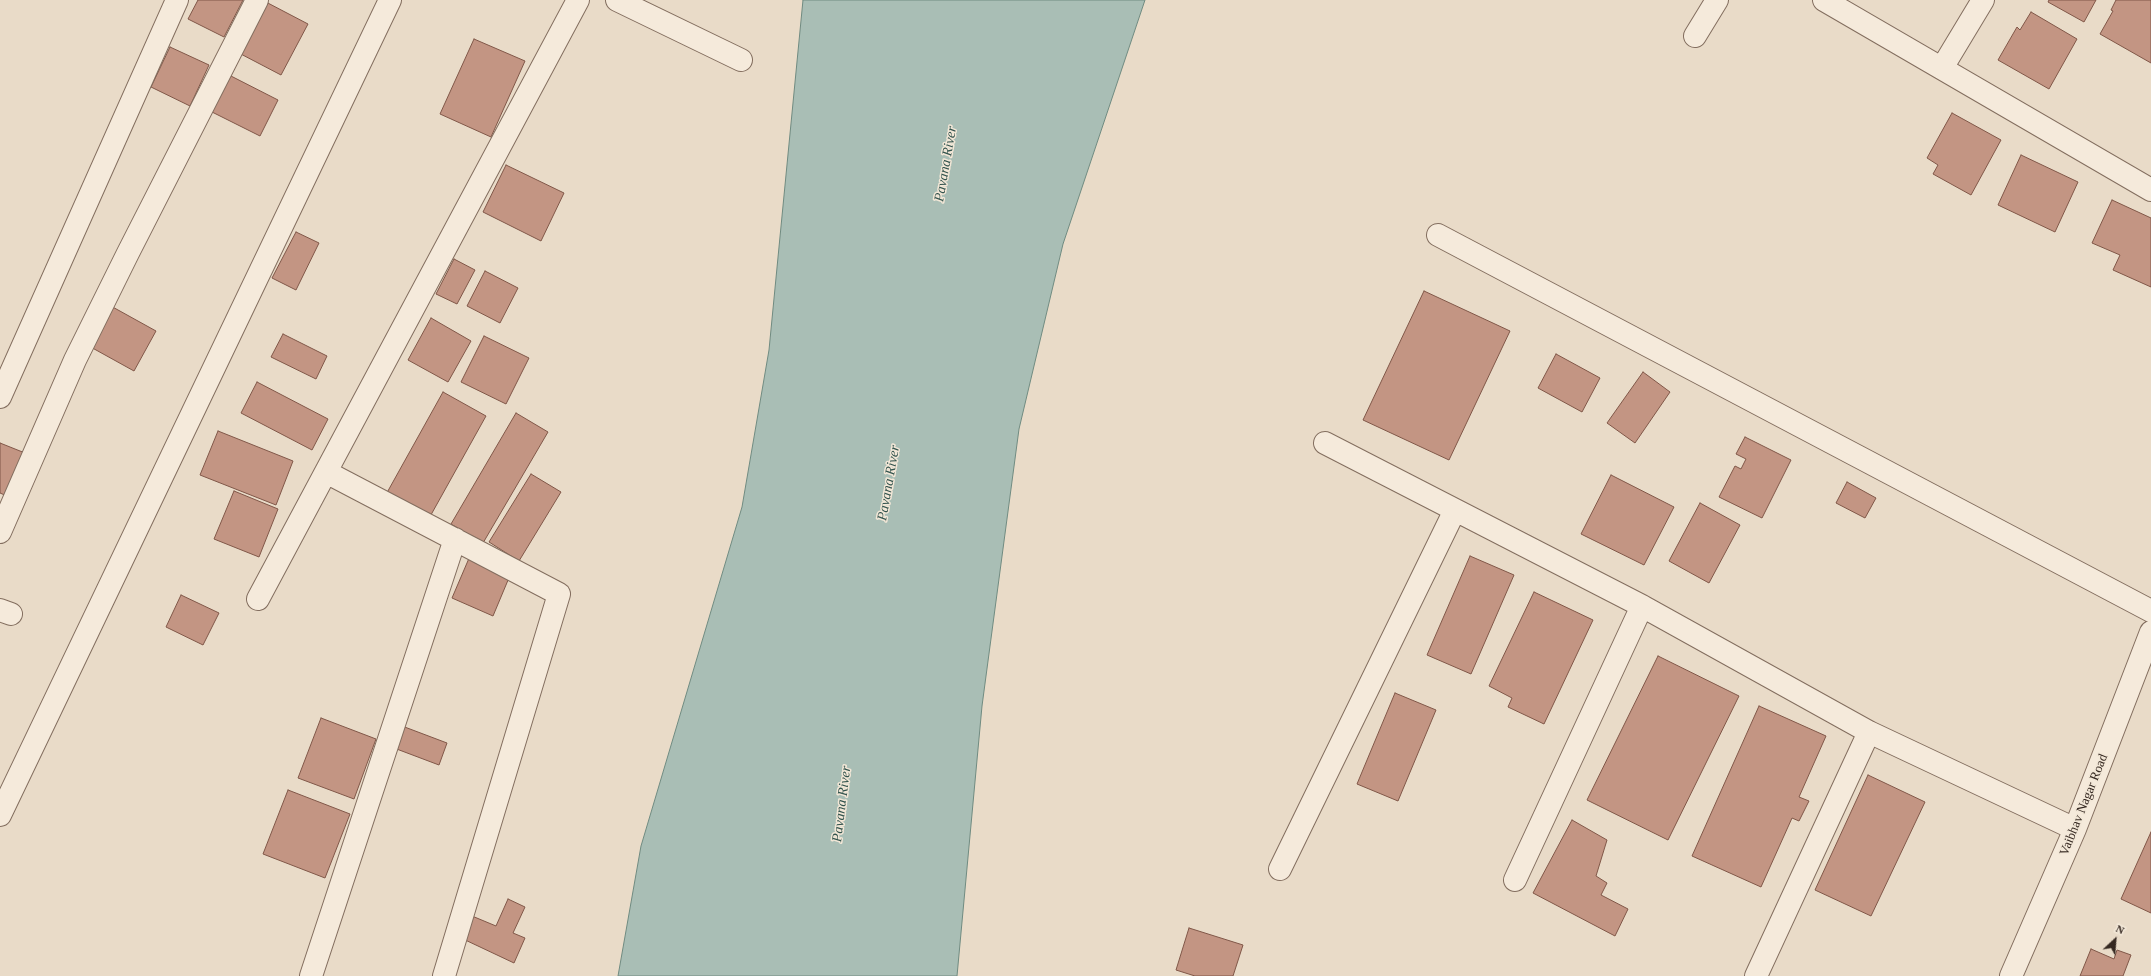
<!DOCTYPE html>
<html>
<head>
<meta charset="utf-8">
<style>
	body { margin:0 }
	#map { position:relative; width:2151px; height:976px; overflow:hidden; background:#e9dbc8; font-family:Georgia,serif }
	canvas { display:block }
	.north { position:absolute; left:2095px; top:920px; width:40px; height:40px; -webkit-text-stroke:3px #f2e7d7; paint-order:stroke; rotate:26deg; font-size:11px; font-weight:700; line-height:16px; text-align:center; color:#352821 }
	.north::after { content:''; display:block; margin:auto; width:14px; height:18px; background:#352821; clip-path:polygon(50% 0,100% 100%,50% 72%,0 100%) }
</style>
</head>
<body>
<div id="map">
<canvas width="2151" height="976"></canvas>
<div class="north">N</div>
</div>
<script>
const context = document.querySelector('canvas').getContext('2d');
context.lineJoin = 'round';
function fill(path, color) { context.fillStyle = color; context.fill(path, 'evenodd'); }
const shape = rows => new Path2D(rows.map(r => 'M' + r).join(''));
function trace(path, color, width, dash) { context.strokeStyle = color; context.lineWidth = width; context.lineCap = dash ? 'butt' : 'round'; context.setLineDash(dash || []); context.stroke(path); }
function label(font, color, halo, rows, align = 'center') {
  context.font = font + ' Georgia,serif'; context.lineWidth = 3; context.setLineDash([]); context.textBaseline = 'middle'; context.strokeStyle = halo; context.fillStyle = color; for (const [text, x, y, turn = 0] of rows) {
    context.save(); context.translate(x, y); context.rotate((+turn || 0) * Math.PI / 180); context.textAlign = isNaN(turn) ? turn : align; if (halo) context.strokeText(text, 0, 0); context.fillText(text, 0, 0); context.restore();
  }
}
const water = shape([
	[803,0,1145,0,1063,244,1019,429,982,706,957,976,618,976,641,846,742,507,769,350,803,0]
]);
const building = shape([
	[198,0,243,0,224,37,188,19,198,0],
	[2049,0,2096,0,2084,22,2048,2,2049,0],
	[2116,0,2151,0,2151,63,2100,34,2113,11,2111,10,2116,0],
	[264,1,308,24,281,75,237,52,264,1],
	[2031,12,2077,39,2049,89,1998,60,2017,27,2020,30,2031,12],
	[474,39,525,61,491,137,440,114,474,39],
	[170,47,209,65,190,106,151,87,170,47],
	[227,74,278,100,260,136,208,110,227,74],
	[1952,113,2001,140,1971,195,1933,174,1938,165,1927,158,1952,113],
	[2021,155,2078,182,2055,232,1998,205,2021,155],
	[506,165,564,193,541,241,483,212,506,165],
	[2112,200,2151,218,2151,287,2113,270,2120,255,2092,243,2112,200],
	[296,232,319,243,296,290,272,278,296,232],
	[454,259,475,270,457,304,436,294,454,259],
	[485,271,518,288,500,323,467,306,485,271],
	[1424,291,1510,331,1449,460,1363,420,1424,291],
	[109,305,156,331,134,371,87,345,109,305],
	[431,318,471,341,448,382,408,360,431,318],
	[283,334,327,356,316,379,271,357,283,334],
	[484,336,529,358,506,404,461,382,484,336],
	[1556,354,1600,378,1582,412,1538,388,1556,354],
	[1643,372,1670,392,1635,443,1607,423,1643,372],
	[257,382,328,419,312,450,241,413,257,382],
	[443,392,486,416,427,522,384,498,443,392],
	[516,413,548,432,483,543,451,524,516,413],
	[218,431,293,461,276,505,200,475,218,431],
	[1745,437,1791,460,1762,518,1719,497,1735,466,1741,469,1746,459,1736,454,1745,437],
	[0,443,25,453,7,496,0,493,0,443],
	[531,474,561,492,519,561,489,542,531,474],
	[1611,475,1674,507,1644,565,1581,534,1611,475],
	[1847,482,1876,498,1865,518,1836,503,1847,482],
	[234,491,278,509,259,557,214,539,234,491],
	[1700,503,1740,525,1709,583,1669,561,1700,503],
	[470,556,511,573,493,616,452,598,470,556],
	[1470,556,1514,575,1471,674,1427,655,1470,556],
	[1534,592,1593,620,1544,724,1508,707,1512,698,1489,686,1534,592],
	[181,595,219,613,203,645,166,627,181,595],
	[1658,656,1739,696,1668,840,1587,800,1658,656],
	[1395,693,1436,710,1398,801,1357,784,1395,693],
	[1759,706,1826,736,1799,797,1809,801,1799,821,1792,818,1761,887,1692,856,1759,706],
	[321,718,376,739,354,799,298,778,321,718],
	[402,726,447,743,439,765,394,748,402,726],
	[1868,775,1925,802,1871,916,1815,890,1868,775],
	[288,790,350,814,325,878,263,854,288,790],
	[1572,820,1607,840,1596,876,1607,883,1601,895,1628,909,1615,936,1533,893,1572,820],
	[2151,832,2151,913,2121,899,2151,832],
	[508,899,525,907,513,933,525,938,514,963,461,938,472,916,496,926,508,899],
	[1189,928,1243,945,1233,976,1195,976,1176,970,1189,928],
	[2091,949,2114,959,2117,950,2131,955,2123,976,2080,976,2091,949]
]);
const minor = shape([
	[617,0,741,60],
	[1824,0,2151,190],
	[1695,36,1717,0],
	[1942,68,1983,0],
	[1438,235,2151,611],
	[0,397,177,0],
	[1325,443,1642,606,1869,732,2075,829],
	[326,472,559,594,444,976],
	[0,532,75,360,128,253,257,0],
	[258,599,578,0],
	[0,610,11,614],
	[0,815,390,0],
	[1280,869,1455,510],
	[1515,880,1642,606],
	[311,976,455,539],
	[1756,976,1869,732],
	[2011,976,2075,829,2151,632]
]);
const streetNames = [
	["Vaibhav Nagar Road",2084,805,-68]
];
const waterNames = [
	["Pavana River",946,164,-80],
	["Pavana River",889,483,-80],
	["Pavana River",842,804,-83]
];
fill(water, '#a9beb5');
trace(water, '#708b81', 1);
fill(building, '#c39583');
trace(building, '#805748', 1);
trace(minor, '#836e5f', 24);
trace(minor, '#f5eadb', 22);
label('13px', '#352821', '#f2e7d7', streetNames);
label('italic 14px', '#32534d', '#f2e7d7', waterNames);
</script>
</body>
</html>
